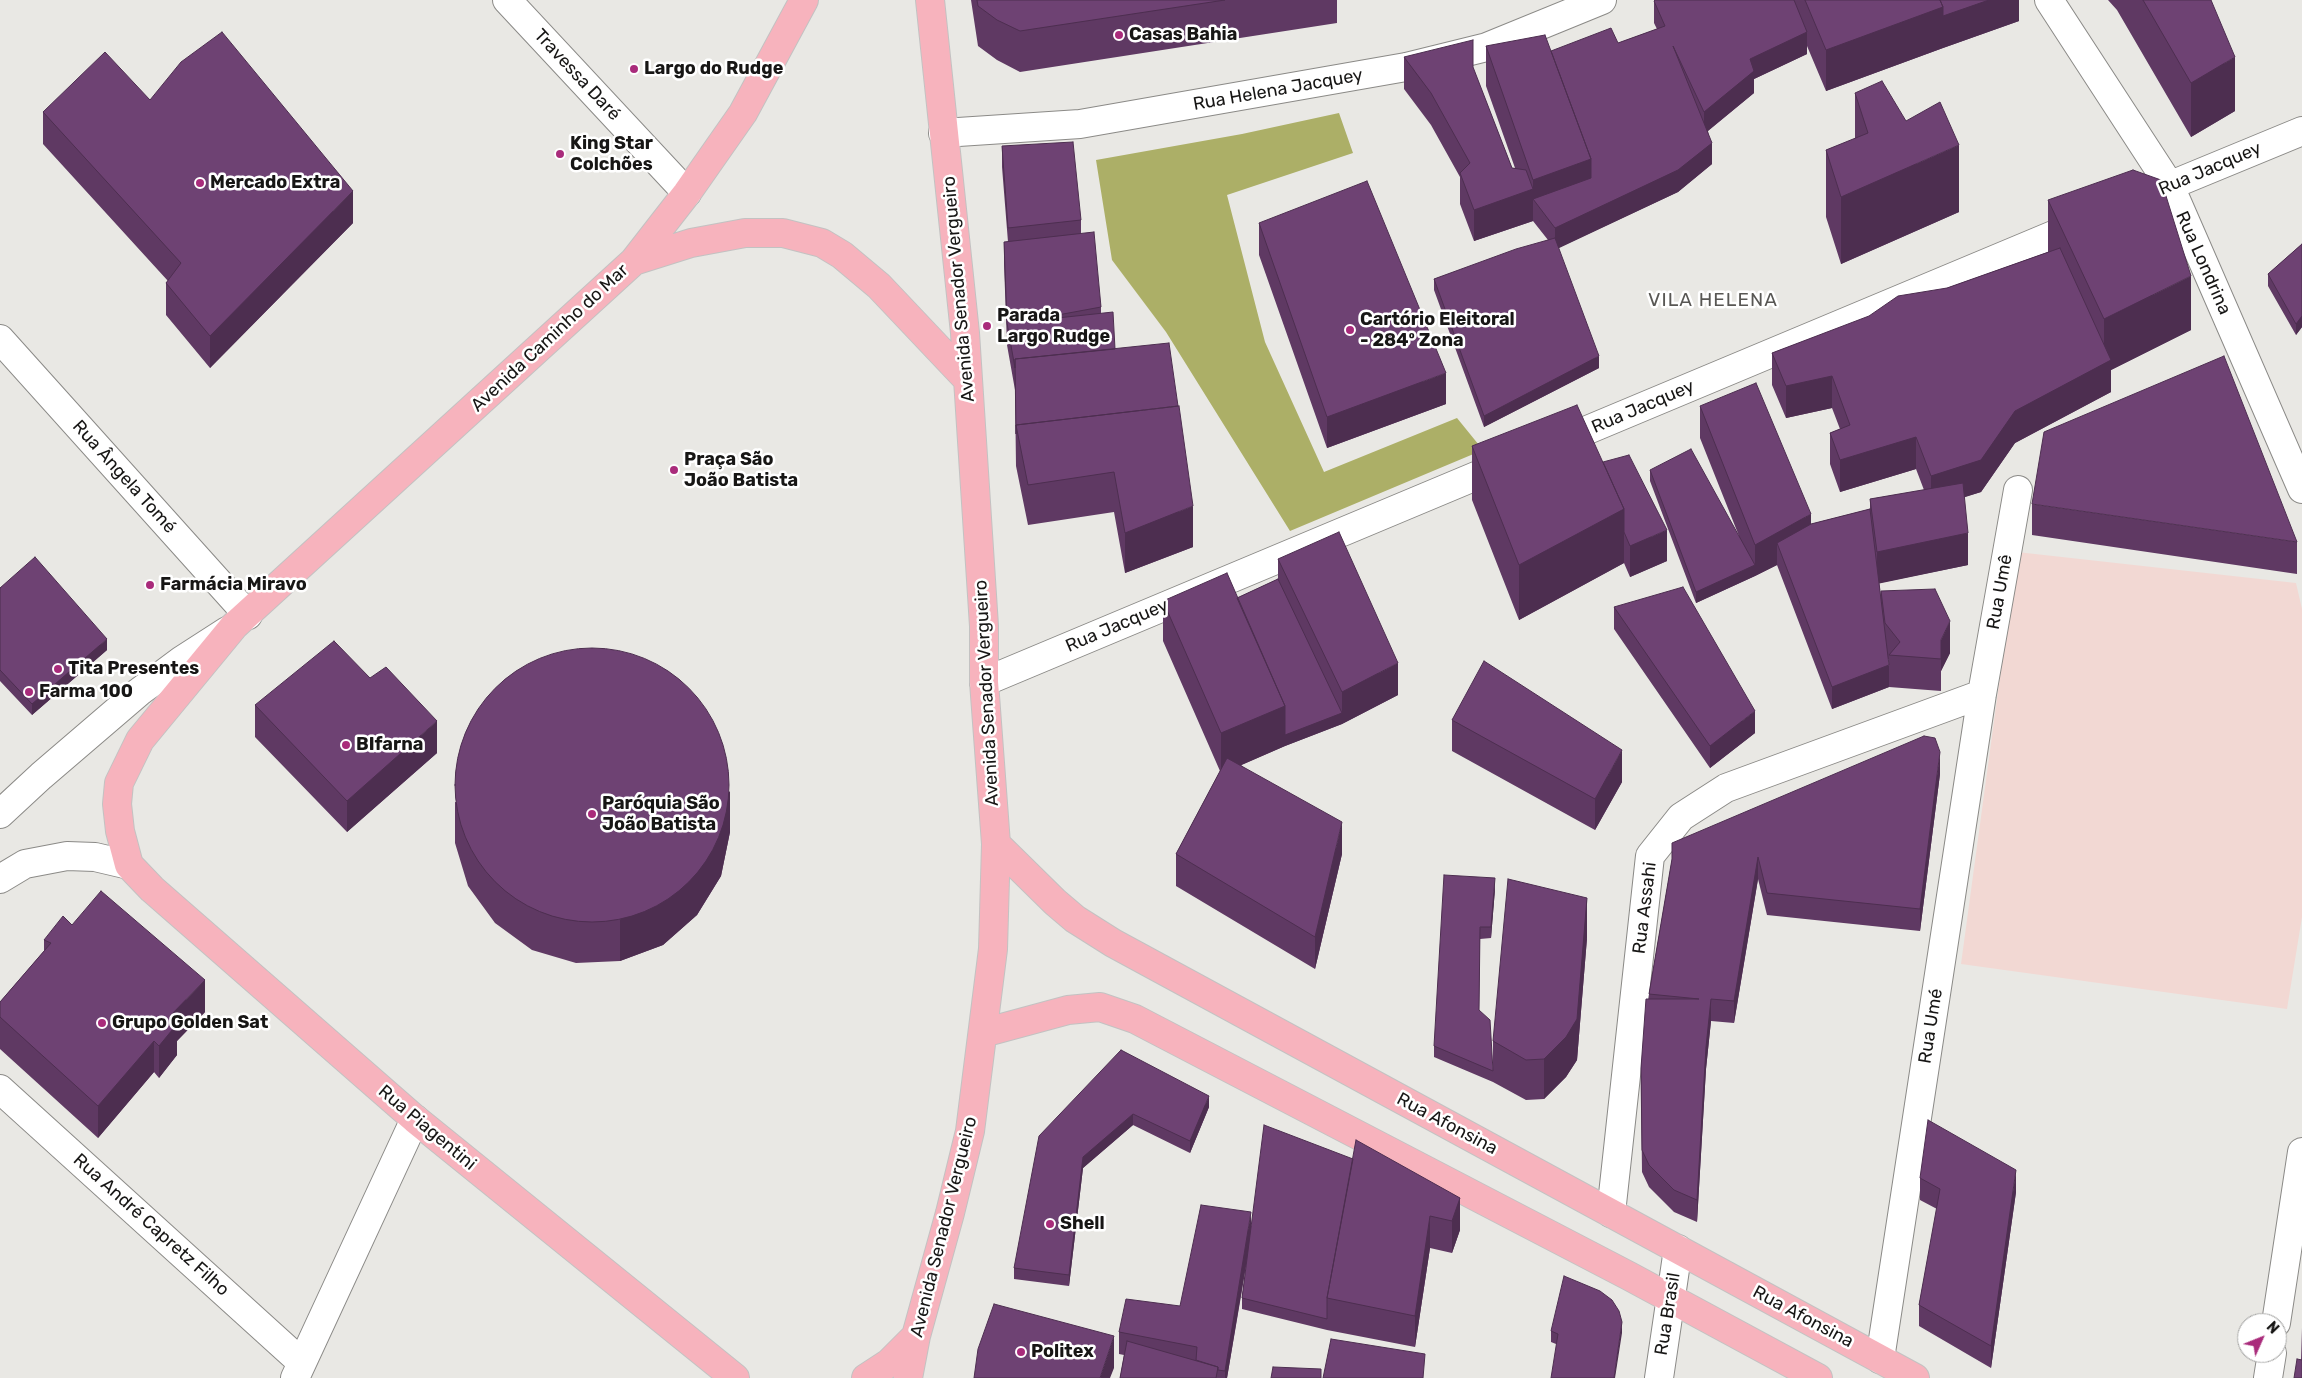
<!DOCTYPE html>
<html>
<head>
<meta charset="utf-8">
<style>
	body { margin:0 }
	#map { position:relative; width:2302px; height:1378px; overflow:hidden; background:#e9e8e4; font-family:Rubik,sans-serif }
	canvas { display:block }
	.north { position:absolute; left:2237px; top:1313px; width:50px; height:50px; box-sizing:border-box; background:#fff; border:1px solid #a2a2a1; border-radius:50%; rotate:46deg; font-size:14px; font-weight:700; line-height:20px; text-align:center; color:#171615 }
	.north::after { content:''; display:block; margin:auto; width:18px; height:22px; background:#a92b7b; clip-path:polygon(50% 0,100% 100%,50% 72%,0 100%) }
</style>
</head>
<body>
<div id="map">
<canvas width="2302" height="1378"></canvas>
<div class="north">N</div>
</div>
<script>
const context = document.querySelector('canvas').getContext('2d');
context.lineJoin = 'round';
function fill(path, color) { context.fillStyle = color; context.fill(path, 'evenodd'); }
const shape = rows => new Path2D(rows.map(r => 'M' + r).join(''));
function trace(path, color, width, dash) { context.strokeStyle = color; context.lineWidth = width; context.lineCap = dash ? 'butt' : 'round'; context.setLineDash(dash || []); context.stroke(path); }
function label(font, color, halo, rows, align = 'center') {
  context.font = font + ' Rubik,sans-serif'; context.lineWidth = 5; context.setLineDash([]); context.textBaseline = 'middle'; context.strokeStyle = halo; context.fillStyle = color; for (const [text, x, y, turn = 0] of rows) {
    context.save(); context.translate(x, y); context.rotate((+turn || 0) * Math.PI / 180); context.textAlign = isNaN(turn) ? turn : align; if (halo) context.strokeText(text, 0, 0); context.fillText(text, 0, 0); context.restore();
  }
}
const industrial = shape([
	[2017,552,2296,583,2302,609,2302,917,2287,1009,1961,964]
]);
const forest = shape([
	[1339,113,1353,153,1227,195,1265,342,1324,472,1457,418,1483,450,1290,531,1166,332,1112,260,1096,160,1242,134]
]);
const street = shape([
	[507,0,687,193],
	[2049,0,2170,186,2302,489],
	[943,133,1080,124,1406,67,1487,47,1602,0],
	[2130,202,2302,131],
	[0,339,248,615],
	[1554,444,2082,223],
	[984,682,1507,463],
	[0,1089,301,1362],
	[1611,1213,1650,856,1681,817,1726,788,1982,694],
	[2276,1323,2302,1152],
	[1880,1359,1982,694,2018,490],
	[295,1378,415,1119],
	[1659,1378,1678,1249],
	[2268,1378,2272,1353]
]);
const secondary = shape([
	[0,814,41,776,139,692,182,660,227,631],
	[0,879,25,864,67,856,95,857,129,865]
]);
const primary = shape([
	[634,261,691,243,745,233,783,233,822,243,842,255,879,286,968,380],
	[996,844,1055,902,1075,919,1113,943,1915,1378],
	[983,1033,1068,1010,1100,1007,1135,1019,1629,1276,1818,1378],
	[735,1378,415,1119,152,889,129,865,120,831,117,804,119,783,140,740,234,626,634,261,687,193,743,113,804,0],
	[866,1378,889,1363,916,1336],
	[908,1378,916,1336,950,1213,970,1131,993,949,996,844,984,682,984,626,965,333,930,0]
]);
const wall = shape([
	[971,0,1337,0,1337,23,1020,72,997,60,978,46],
	[1655,0,2019,0,2019,21,1943,48,1826,91,1807,46,1807,54,1754,79,1754,93,1708,131,1712,164,1678,192,1558,248,1599,368,1484,427,1434,290,1434,279,1548,240,1533,221,1474,241,1460,204,1460,177,1431,125,1404,89,1404,57,1473,68,1512,168,1515,168,1486,86,1486,46,1551,51,1618,43,1657,29,1654,23,1654,1],
	[2108,0,2211,0,2235,111,2191,137,2117,10],
	[1855,93,1959,212,1841,264,1826,217,1826,150,1855,139],
	[150,100,353,223,210,368,166,315,166,283,168,281,43,144,43,112],
	[1002,146,1081,220,1081,234,1101,307,1101,313,1193,547,1125,573,1114,512,1028,525,1016,466,1015,390,1007,345,1004,264,1004,242,1008,242,1002,167],
	[2048,200,2191,330,2111,370,2111,392,2015,443,1981,492,1964,497,1968,565,1879,583,1881,598,1881,591,1950,653,1941,671,1941,691,1889,687,1889,660,1888,659,1889,687,1832,709,1777,565,1755,576,1696,603,1650,481,1650,470,1739,536,1700,438,1700,406,1811,524,1870,509,1870,499,1924,490,1916,469,1840,492,1830,464,1830,433,1840,429,1832,408,1786,418,1772,385,1772,353,1947,288,2048,252],
	[1259,223,1446,404,1327,448,1259,255],
	[2302,244,2302,327,2296,335,2268,286,2268,274],
	[1472,446,1603,462,1667,561,1630,577,1624,563,1519,620,1472,500],
	[2032,504,2297,542,2297,574,2032,535],
	[1278,559,1398,695,1342,724,1285,746,1241,765,1342,854,1315,969,1176,886,1176,854,1220,771,1163,641,1163,601,1237,598,1278,579],
	[0,588,107,650,32,715,0,681],
	[1614,607,1755,733,1710,768,1614,629],
	[370,678,437,753,347,832,255,737,255,705],
	[1452,720,1622,782,1595,830,1452,751],
	[1940,774,1920,931,1767,915,1758,879,1734,1023,1711,1021,1706,1069,1697,1222,1674,1212,1649,1187,1642,1172,1641,1090,1641,1068,1649,994,1672,859],
	[455,802,730,832,721,876,697,915,663,945,620,961,576,963,532,950,495,923,468,886,455,843],
	[1495,889,1491,938,1480,939,1479,1010,1493,1071,1493,1082,1434,1057,1434,1046],
	[72,925,205,1012,177,1041,177,1055,159,1078,154,1072,98,1138,0,1049,0,1002,44,951,44,940],
	[1587,938,1577,1060,1566,1077,1544,1099,1526,1100,1493,1082,1493,1041],
	[1121,1050,1209,1107,1190,1153,1133,1125,1083,1168,1069,1286,1014,1279,1014,1268],
	[1353,1159,1460,1198,1460,1230,1452,1253,1430,1248,1415,1347,1327,1330,1242,1309,1242,1298,1247,1261,1227,1378,1120,1378,1124,1355,1119,1354,1119,1332,1180,1306,1251,1226],
	[1920,1178,2016,1192,1991,1368,1919,1326,1919,1305,1937,1209,1920,1200],
	[2302,1328,2302,1378,2301,1360],
	[1551,1331,1622,1333,1556,1344,1551,1342]
]);
const shadedWall = shape([
	[1989,0,2019,0,2019,21,1943,48,1826,91,1826,50,1943,7],
	[1807,32,1807,54,1754,79,1754,93,1704,134,1704,112,1750,59],
	[2235,57,2235,111,2191,137,2191,83],
	[1712,143,1712,164,1678,192,1555,250,1555,228],
	[1959,145,1959,212,1841,264,1841,197],
	[1591,159,1591,200,1533,199,1533,221,1474,241,1474,210,1533,189,1533,180],
	[353,191,353,223,210,368,210,336],
	[2191,276,2191,330,2111,370,2111,392,2015,443,1981,492,1931,508,1931,476,2015,411,2104,363,2104,319],
	[2302,316,2302,327,2296,335,2296,324],
	[1599,356,1599,368,1484,427,1484,416],
	[1446,373,1446,404,1327,448,1327,417],
	[1832,376,1832,408,1786,418,1786,386],
	[1916,437,1916,469,1840,492,1840,460],
	[1193,506,1193,547,1125,573,1125,533],
	[1624,509,1624,563,1519,620,1519,565],
	[1811,514,1811,546,1777,543,1777,565,1755,576,1696,603,1696,592,1755,565,1755,545],
	[1667,530,1667,561,1630,577,1630,546],
	[1968,533,1968,565,1877,584,1877,552],
	[1950,621,1950,653,1941,671,1941,640],
	[107,639,107,650,32,715,32,704],
	[1398,663,1398,695,1342,724,1342,692],
	[1889,665,1889,687,1832,709,1832,687],
	[1285,706,1342,713,1342,724,1285,746,1221,774,1221,733],
	[1755,711,1755,733,1710,768,1710,746],
	[437,721,437,753,347,832,347,801],
	[1622,750,1622,782,1595,830,1595,799],
	[1940,752,1940,774,1920,931,1920,909],
	[730,791,730,832,721,876,697,915,663,945,620,961,620,920],
	[1342,822,1342,854,1315,969,1315,937],
	[1758,857,1758,879,1734,1023,1734,1001],
	[1495,878,1495,889,1491,938,1491,927],
	[1587,898,1587,938,1577,1060,1566,1077,1544,1099,1544,1059],
	[205,980,205,1012,177,1041,177,1055,159,1078,159,1046,170,1016],
	[1711,999,1711,1021,1706,1069,1697,1222,1697,1200,1706,1047],
	[154,1041,154,1072,98,1138,98,1106],
	[1209,1096,1209,1107,1190,1153,1190,1141],
	[1133,1114,1133,1125,1083,1168,1069,1286,1069,1275,1083,1157],
	[2016,1170,2016,1192,1991,1368,1991,1346],
	[1460,1198,1460,1230,1452,1253,1452,1221],
	[1251,1212,1251,1234,1227,1378,1225,1378,1225,1371],
	[1430,1216,1430,1248,1415,1347,1415,1316],
	[1622,1322,1622,1333,1615,1378,1614,1378],
	[1114,1336,1114,1368,1110,1378,1100,1378]
]);
const building = shape([
	[977,0,1225,0,1020,31,997,20,978,6,977,0],
	[1655,0,1794,0,1807,32,1750,59,1754,71,1704,112,1673,46,1712,143,1678,170,1555,228,1533,199,1591,178,1591,159,1551,51,1611,28,1618,43,1665,26,1654,1,1655,0],
	[1805,0,1940,0,1943,7,1826,50,1805,0],
	[1940,0,1989,0,1943,16,1943,7,1940,0],
	[2143,0,2211,0,2235,57,2191,83,2143,0],
	[222,32,353,191,210,336,166,283,181,263,43,112,105,52,150,100,181,62,222,32],
	[1545,35,1591,159,1533,180,1486,46,1545,35],
	[1473,40,1473,67,1512,168,1526,170,1533,189,1474,210,1460,173,1470,163,1431,93,1404,57,1473,40],
	[1882,81,1906,121,1940,102,1959,145,1841,197,1826,150,1868,133,1855,93,1882,81],
	[1073,142,1081,220,1008,228,1002,146,1073,142],
	[2133,170,2161,180,2191,276,2104,319,2048,200,2133,170],
	[1367,181,1446,373,1327,417,1259,223,1367,181],
	[1094,232,1101,307,1020,322,1113,312,1115,349,1015,359,1015,368,1007,323,1004,242,1094,232],
	[1555,238,1599,356,1484,416,1434,279,1516,249,1555,238],
	[2302,244,2302,316,2296,324,2268,274,2302,244],
	[2060,248,2111,360,2015,411,1981,460,1931,476,1916,437,1840,460,1830,433,1850,425,1832,376,1786,386,1772,353,1869,316,1898,296,1947,288,2060,248],
	[1169,343,1178,406,1016,425,1016,434,1015,359,1169,343],
	[2224,356,2297,542,2032,504,2044,432,2224,356],
	[1756,383,1811,514,1755,545,1700,406,1756,383],
	[1577,405,1624,509,1519,565,1472,446,1577,405],
	[1179,406,1193,506,1125,533,1114,472,1028,485,1016,425,1179,406],
	[1691,449,1755,565,1696,592,1650,470,1691,449],
	[1629,455,1667,530,1630,546,1624,532,1624,509,1603,462,1629,455],
	[1963,483,1968,533,1877,552,1870,499,1963,483],
	[1870,509,1889,665,1832,687,1777,543,1811,524,1870,509],
	[1339,532,1398,663,1342,692,1278,559,1339,532],
	[35,557,107,639,32,704,0,670,0,588,35,557],
	[1227,573,1285,706,1221,733,1163,601,1227,573],
	[1278,579,1342,713,1285,735,1285,706,1237,598,1278,579],
	[1683,587,1755,711,1710,746,1614,607,1683,587],
	[1935,589,1950,621,1941,640,1941,659,1889,655,1900,642,1885,623,1881,591,1935,589],
	[334,641,370,678,386,667,437,721,347,801,255,705,334,641],
	'455 785a137 137 0 1 1 274 0a137 137 0 1 1-274 0Z',
	[1484,661,1622,750,1595,799,1452,720,1484,661],
	[1924,736,1935,738,1940,752,1920,909,1767,893,1758,857,1734,1001,1711,999,1706,1047,1697,1200,1674,1190,1649,1165,1642,1150,1641,1068,1646,999,1699,999,1649,994,1672,859,1672,843,1924,736],
	[1227,758,1342,822,1315,937,1176,854,1227,758],
	[1444,875,1495,878,1491,927,1480,927,1479,1010,1490,1020,1493,1071,1434,1046,1444,875],
	[1508,879,1587,898,1577,1019,1566,1037,1544,1059,1526,1060,1493,1041,1508,879],
	[101,891,205,980,170,1016,177,1024,159,1046,154,1041,98,1106,0,1017,0,1002,51,943,44,940,63,916,72,925,101,891],
	[1121,1050,1209,1096,1190,1141,1133,1114,1083,1157,1069,1275,1014,1268,1039,1136,1121,1050],
	[1928,1120,2016,1170,1991,1346,1919,1305,1940,1189,1920,1178,1928,1120],
	[1264,1125,1353,1159,1327,1298,1327,1319,1242,1298,1264,1125],
	[1356,1140,1460,1198,1452,1221,1430,1216,1415,1316,1327,1298,1356,1140],
	[1201,1205,1251,1212,1225,1371,1218,1370,1218,1367,1196,1360,1197,1347,1119,1332,1126,1299,1180,1306,1201,1205],
	[1564,1276,1600,1291,1612,1300,1619,1311,1622,1322,1614,1378,1551,1378,1558,1334,1551,1331,1564,1276],
	[994,1304,1114,1336,1100,1378,974,1378,978,1349,994,1304],
	[1331,1339,1425,1354,1423,1378,1323,1378,1331,1339],
	[1127,1341,1218,1367,1216,1378,1120,1378,1127,1341],
	[2297,1359,2302,1360,2302,1378,2294,1378,2297,1359],
	[1273,1367,1321,1369,1321,1378,1271,1378,1273,1367]
]);
const markers = [
	[1119,35,5,"#a92b7b"],
	[634,69,5,"#a92b7b"],
	[560,154,5,"#a92b7b"],
	[200,183,5,"#a92b7b"],
	[987,326,5,"#a92b7b"],
	[1350,330,5,"#a92b7b"],
	[674,470,5,"#a92b7b"],
	[150,585,5,"#a92b7b"],
	[58,669,5,"#a92b7b"],
	[29,692,5,"#a92b7b"],
	[346,745,5,"#a92b7b"],
	[592,814,5,"#a92b7b"],
	[102,1023,5,"#a92b7b"],
	[1050,1224,5,"#a92b7b"],
	[1021,1352,5,"#a92b7b"]
];
const poiNames = [
	["Casas Bahia",1129,35],
	["Largo do Rudge",644,69],
	["King Star",570,144],
	["Colchões",570,165],
	["Mercado Extra",210,183],
	["Parada",997,316],
	["Largo Rudge",997,337],
	["Cartório Eleitoral",1360,320],
	["- 284º Zona",1360,341],
	["Praça São",684,460],
	["João Batista",684,481],
	["Farmácia Miravo",160,585],
	["Tita Presentes",68,669],
	["Farma 100",39,692],
	["BIfarna",356,745],
	["Paróquia São",602,804],
	["João Batista",602,825],
	["Grupo Golden Sat",112,1023],
	["Shell",1060,1224],
	["Politex",1031,1352]
];
const streetNames = [
	["Travessa Daré",577,75,47],
	["Rua Helena Jacquey",1278,90,-10],
	["Rua Jacquey",2210,169,-23],
	["Rua Londrina",2203,263,66],
	["Avenida Senador Vergueiro",959,289,-95],
	["Avenida Caminho do Mar",550,338,-43],
	["Rua Jacquey",1643,407,-23],
	["Rua Ângela Tomé",124,477,48],
	["Rua Umê",2000,592,-80],
	["Rua Jacquey",1117,626,-23],
	["Avenida Senador Vergueiro",987,693,-93],
	["Rua Assahi",1645,908,-83],
	["Rua Umé",1931,1026,-81],
	["Rua Afonsina",1447,1124,28],
	["Rua Piagentini",427,1128,40],
	["Rua André Capretz Filho",151,1225,42],
	["Avenida Senador Vergueiro",944,1227,-76],
	["Rua Brasil",1668,1314,-81],
	["Rua Afonsina",1803,1317,28]
];
const neighbourhoodNames = [
	["VILA HELENA",1713,301]
];
fill(industrial, '#f2d8d3');
fill(forest, '#acaf67');
trace(street, '#8b8a87', 30);
trace(secondary, '#8b8a87', 30);
trace(primary, '#c3c2c2', 30);
trace(street, '#fff', 28);
trace(secondary, '#fff', 28);
trace(primary, '#f7b3bd', 28);
fill(wall, '#5f3963');
fill(shadedWall, '#4d2e50');
fill(building, '#6e4273');
trace(building, '#4d2e50', 1);
for (const [x, y, r, color] of markers) { const dot = new Path2D(); dot.arc(x, y, r, 0, 2 * Math.PI); context.fillStyle = color; context.fill(dot); trace(dot, '#fff', 2); }
label('bold 18px', '#171615', '#fff', poiNames, 'left');
label('18px', '#171615', '#fff', streetNames);
context.letterSpacing = '1px';
label('19px', '#585754', '#fff', neighbourhoodNames);
context.letterSpacing = '0px';
</script>
</body>
</html>
